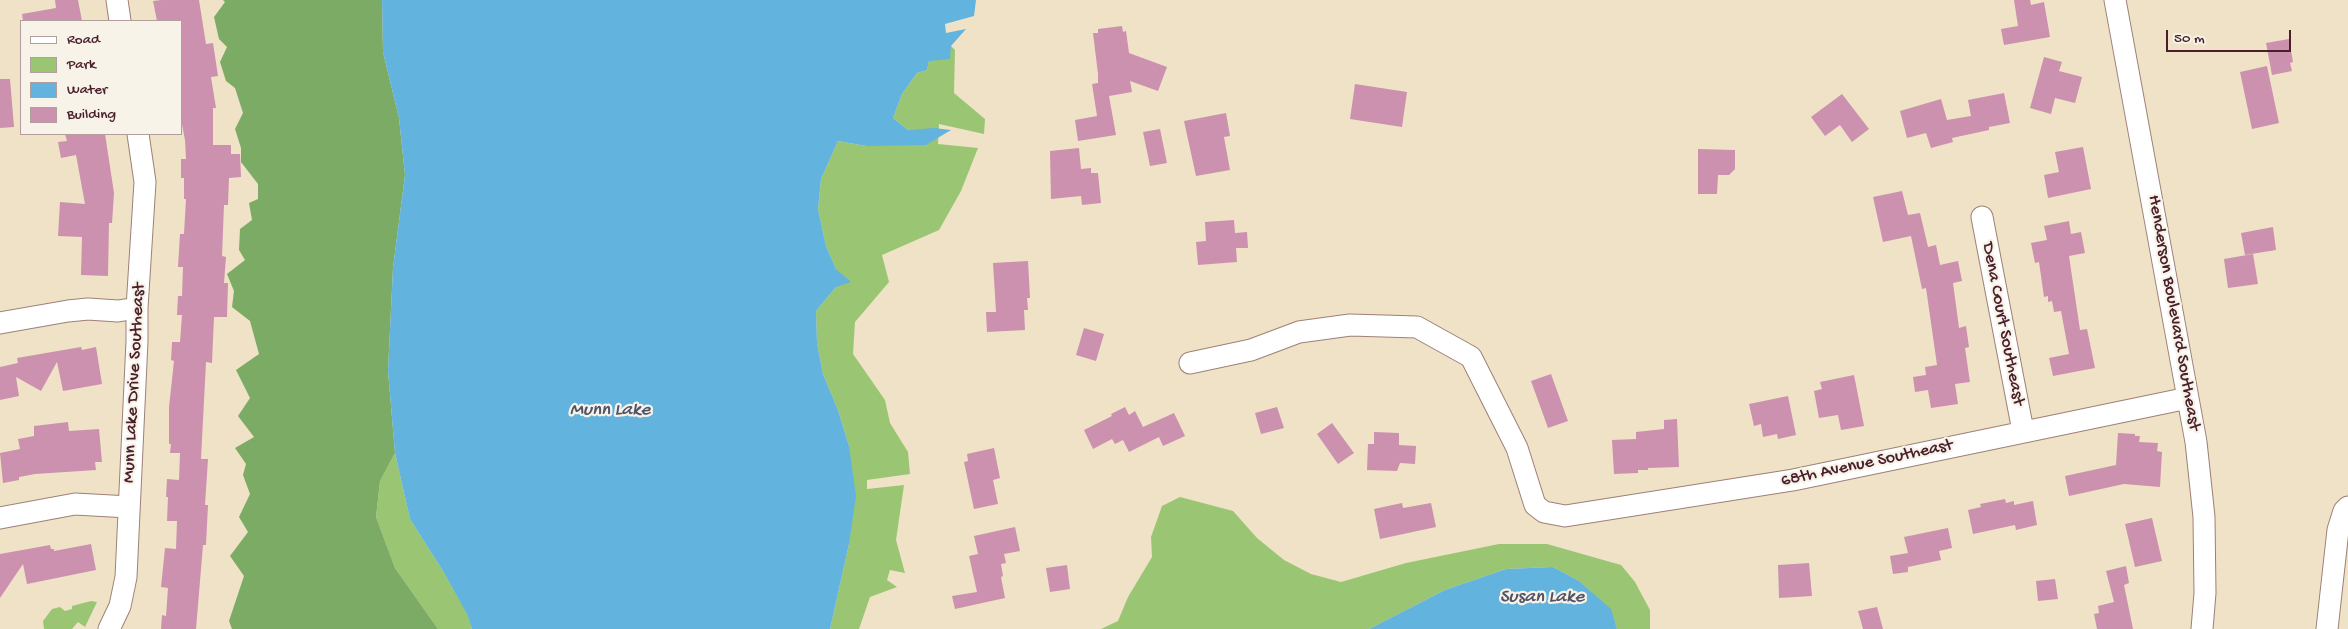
<!DOCTYPE html>
<html>
<head>
<meta charset="utf-8">
<style>
	body { margin:0 }
	#map { position:relative; width:2348px; height:629px; overflow:hidden; background:#f0e2c6; font-family:"Gochi Hand",sans-serif }
	canvas { display:block }
	.legend { position:absolute; left:20px; top:20px; width:162px; height:115px; box-sizing:border-box; background:#f7f3e8; border:1px solid #b29e9c; margin:0; padding:6px 9px; list-style:none; font-size:15px; color:#4a1f2b }
	.legend li { display:flex; align-items:center; gap:10px; height:25px }
	.legend b { width:25px; border:1px solid #b29e9c }
	.scale { position:absolute; left:2166px; top:30px; width:125px; height:22px; box-sizing:border-box; border:2px solid #4a1f2b; border-top:0; padding-left:6px; font-size:15px; line-height:18px; white-space:nowrap; color:#4a1f2b; -webkit-text-stroke:4px #f7f3e8; paint-order:stroke }
</style>
</head>
<body>
<div id="map">
<canvas width="2348" height="629"></canvas>
<ul class="legend">
<li><b style="height:6px;background:#fff"></b>Road</li>
<li><b style="height:14px;background:#9ac673"></b>Park</li>
<li><b style="height:14px;background:#62b3dd"></b>Water</li>
<li><b style="height:14px;background:#cb91af"></b>Building</li>
</ul>
<div class="scale">50 m</div>
</div>
<script>
const context = document.querySelector('canvas').getContext('2d');
context.lineJoin = 'round';
function fill(path, color) { context.fillStyle = color; context.fill(path, 'evenodd'); }
const shape = rows => new Path2D(rows.map(r => 'M' + r).join(''));
function trace(path, color, width, dash) { context.strokeStyle = color; context.lineWidth = width; context.lineCap = dash ? 'butt' : 'round'; context.setLineDash(dash || []); context.stroke(path); }
function label(font, color, halo, rows, align = 'center') {
  context.font = font + ' "Gochi Hand",sans-serif'; context.lineWidth = 4.5; context.setLineDash([]); context.textBaseline = 'middle'; context.strokeStyle = halo; context.fillStyle = color; for (const [text, x, y, turn = 0] of rows) {
    context.save(); context.translate(x, y); context.rotate((+turn || 0) * Math.PI / 180); context.textAlign = isNaN(turn) ? turn : align; if (halo) context.strokeText(text, 0, 0); context.fillText(text, 0, 0); context.restore();
  }
}
const green = shape([
	[951,46,955,50,954,93,985,119,984,134,939,124,938,144,978,148,961,191,939,230,882,255,889,282,855,322,853,354,885,400,890,423,908,452,910,474,867,480,867,489,904,485,896,540,905,573,890,570,887,580,897,587,870,597,859,629,830,629,849,544,849,446,838,410,823,374,817,343,816,311,836,287,836,269,826,246,818,209,821,179,838,141,866,146,908,130,893,118,902,94,917,73,927,70,929,61],
	[395,453,410,519,443,571,467,613,472,629,438,629,395,568,376,517,380,481],
	[1180,497,1233,511,1257,538,1284,560,1311,574,1341,582,1406,563,1499,544,1547,544,1621,565,1635,582,1650,610,1650,629,1617,629,1610,609,1579,581,1553,567,1506,569,1445,590,1369,629,1101,629,1118,621,1128,597,1152,557,1151,537,1162,506],
	[91,601,97,602,85,627,78,622,72,629,44,629,43,621,52,609,60,607,65,611,72,609,72,606]
]);
const forest = shape([
	[223,0,382,0,383,52,399,118,405,175,393,268,388,371,395,453,380,481,376,517,395,568,438,629,232,629,229,621,244,576,230,556,248,532,239,517,250,494,243,475,246,464,235,448,254,437,238,416,250,398,236,370,259,354,250,321,232,307,234,291,227,274,245,260,239,250,240,229,252,220,249,203,258,199,258,184,241,162,241,148,235,129,243,113,235,88,226,81,220,62,227,47,219,39,214,17,225,2]
]);
const water = shape([
	[382,0,976,0,974,16,945,24,946,33,966,29,951,46,950,59,929,61,927,70,917,73,902,94,893,118,908,130,934,128,951,130,926,145,866,146,838,141,821,179,818,209,826,246,836,269,851,282,836,287,816,311,817,343,823,374,838,410,849,446,856,496,849,544,830,629,472,629,467,614,443,571,410,519,395,453,388,371,393,268,405,175,399,118,383,52],
	[1553,567,1579,581,1611,609,1617,629,1369,629,1445,590,1506,569]
]);
const building = shape([
	[55,0,78,0,82,21,23,21,22,14,56,8],
	[161,0,199,0,206,44,213,43,218,76,211,77,216,108,213,108,213,145,231,145,231,154,240,154,241,177,229,178,228,205,224,205,222,256,226,257,224,283,228,283,227,317,214,317,212,363,206,362,201,459,208,459,205,505,208,505,206,545,203,545,196,629,161,629,162,615,166,616,168,588,161,587,165,548,176,549,177,521,167,521,168,497,166,497,167,479,179,480,180,453,170,453,171,444,169,444,169,407,174,361,171,360,172,342,180,342,182,315,177,315,178,296,182,296,183,267,178,267,180,234,184,234,186,199,184,199,184,178,181,178,181,159,186,159,185,140,181,119,181,21,157,21,153,1],
	[2014,0,2030,0,2031,5,2044,2,2050,37,2004,45,2001,29,2018,26],
	[1122,26,1123,32,1126,31,1129,53,1167,67,1158,91,1130,81,1132,92,1109,96,1116,135,1078,141,1075,120,1097,116,1092,84,1098,83,1098,74,1093,33,1098,33,1098,29],
	[2289,39,2293,62,2290,63,2292,71,2272,75,2266,43],
	[2044,57,2062,62,2059,71,2082,77,2075,103,2055,98,2051,114,2030,108],
	[2267,66,2279,123,2252,129,2240,72],
	[0,79,10,79,14,127,0,128],
	[1355,84,1407,92,1402,127,1350,119],
	[2004,93,2010,123,1989,127,1989,130,1952,138,1953,142,1931,148,1926,133,1907,138,1900,111,1941,99,1947,120,1971,116,1968,100],
	[1842,94,1869,129,1852,142,1840,125,1825,136,1811,117],
	[1226,113,1230,136,1224,137,1230,170,1196,176,1184,121],
	[1160,129,1167,163,1150,166,1143,132],
	[65,134,105,134,114,193,112,223,109,223,108,276,81,275,82,237,58,236,60,202,85,204,76,155,61,158,58,142,67,141],
	[2083,147,2091,189,2048,198,2044,175,2059,172,2055,152],
	[1079,148,1081,169,1091,168,1091,173,1098,173,1101,203,1082,205,1081,196,1051,199,1050,151],
	[1698,149,1735,150,1735,169,1729,175,1718,175,1717,194,1698,194],
	[1902,191,1908,215,1920,213,1928,247,1936,245,1940,265,1958,261,1962,281,1953,283,1959,328,1966,326,1969,347,1965,348,1970,382,1955,384,1958,404,1931,408,1928,390,1915,392,1913,377,1926,375,1925,367,1937,365,1926,288,1922,289,1911,236,1883,242,1873,197],
	[1234,220,1235,233,1247,232,1248,248,1236,248,1237,262,1198,265,1196,242,1206,241,1205,222],
	[2069,221,2071,234,2081,232,2085,253,2069,256,2080,330,2087,329,2095,368,2053,376,2049,358,2069,354,2061,311,2054,312,2052,301,2048,302,2048,296,2044,297,2039,262,2035,263,2031,243,2047,240,2044,226],
	[2273,227,2276,250,2245,255,2241,233],
	[2253,254,2258,284,2228,288,2224,259],
	[1028,261,1030,298,1027,298,1028,310,1024,310,1025,330,987,332,986,312,996,312,993,263],
	[1084,328,1104,334,1096,361,1076,355],
	[81,347,82,350,96,347,102,384,63,391,57,362,41,391,16,377,19,396,0,400,0,367,18,363,17,358],
	[1551,374,1568,421,1548,428,1531,381],
	[1854,375,1864,426,1841,430,1838,415,1819,418,1814,391,1822,389,1820,382],
	[1788,396,1796,435,1778,439,1777,434,1763,437,1761,424,1754,426,1749,404],
	[1125,407,1129,415,1135,411,1143,427,1174,413,1185,436,1163,446,1159,437,1129,452,1123,440,1115,444,1112,439,1093,449,1084,430,1112,416,1111,414],
	[1277,407,1284,428,1261,434,1255,413],
	[1677,419,1679,467,1648,468,1648,470,1638,470,1638,473,1614,474,1612,440,1636,439,1636,432,1664,429,1664,420],
	[68,422,69,431,99,429,102,462,95,462,96,470,35,474,19,477,19,480,3,483,0,453,20,449,18,439,34,436,34,426],
	[1332,423,1354,453,1338,464,1317,434],
	[1374,432,1399,433,1399,445,1416,446,1415,464,1400,463,1397,471,1367,470,1368,444,1374,444],
	[2118,433,2135,434,2135,436,2140,436,2139,442,2158,443,2157,451,2162,452,2160,487,2124,484,2069,496,2065,476,2116,465],
	[994,448,1000,478,993,480,998,504,974,509,964,462,968,461,967,454],
	[2005,499,2006,503,2014,501,2014,505,2033,501,2037,525,2016,530,2015,525,1973,534,1968,510,1981,507,1980,504],
	[1402,503,1403,508,1431,503,1436,527,1380,539,1374,509],
	[2152,518,2162,561,2135,567,2125,524],
	[1015,527,1020,551,1004,554,1006,563,1001,564,1003,576,1001,577,1005,598,955,609,952,596,977,592,969,556,978,554,974,536],
	[1948,528,1952,548,1939,551,1941,560,1908,567,1908,572,1893,574,1890,556,1908,553,1904,537],
	[91,544,96,570,27,584,23,564,0,598,0,554,50,545,51,549,54,549,54,551],
	[1809,563,1812,596,1779,598,1778,565],
	[1067,565,1070,589,1050,592,1046,568],
	[2126,566,2129,583,2124,585,2133,629,2097,629,2094,614,2099,613,2098,606,2114,602,2106,571],
	[2055,579,2058,599,2038,601,2036,581],
	[1877,607,1883,629,1863,629,1858,611]
]);
const minor = shape([
	[117,0,120,21],
	[2115,0,2196,442,2204,517,2205,593,2202,629],
	[1982,217,2023,431],
	[0,323,68,311,88,309,118,311,137,308],
	[1190,363,1251,350,1299,332,1350,325,1417,327,1471,357,1517,448,1535,505,1544,512,1565,516,1793,480,2188,398],
	[0,518,75,504,129,507],
	[109,629,120,606,126,577,137,341,137,308,145,182,138,134],
	[2327,629,2338,530,2344,511,2348,507]
]);
const streetNames = [
	["Henderson Boulevard Southeast",2173,313,80],
	["Dena Court Southeast",2002,324,79],
	["Munn Lake Drive Southeast",135,383,-87],
	["68th Avenue Southeast",1867,464,-12]
];
const waterNames = [
	["Munn Lake",610,411],
	["Susan Lake",1542,598]
];
fill(green, '#9ac673');
fill(forest, '#7bab65');
fill(water, '#62b3dd');
fill(building, '#cb91af');
trace(minor, '#9d8078', 23);
trace(minor, '#fff', 21);
label('18px', '#4a1f2b', '#f7f3e8', streetNames);
label('italic 19px', '#525369', '#f7f3e8', waterNames);
</script>
</body>
</html>
